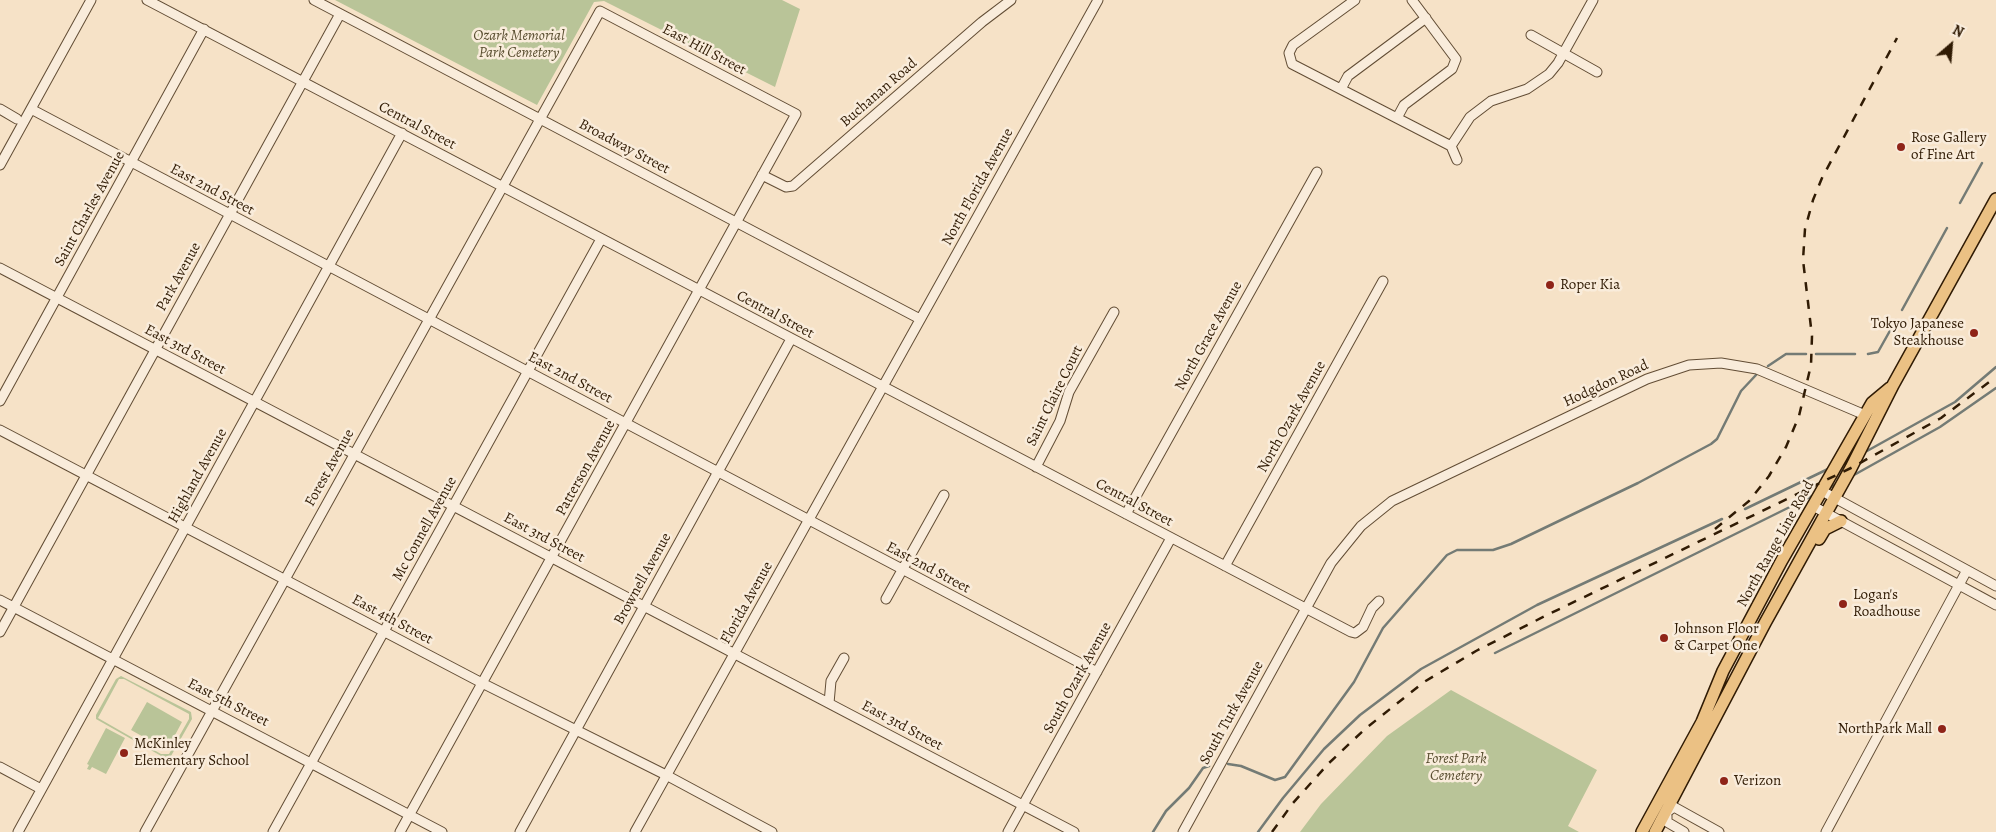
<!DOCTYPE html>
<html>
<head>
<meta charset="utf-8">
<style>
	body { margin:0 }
	#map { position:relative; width:1996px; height:832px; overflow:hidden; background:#f6e2c7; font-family:Alegreya,serif }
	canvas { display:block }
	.north { position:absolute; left:1926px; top:20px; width:50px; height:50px; -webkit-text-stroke:4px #f9ecdb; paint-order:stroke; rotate:27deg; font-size:14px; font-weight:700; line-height:20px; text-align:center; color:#301b04 }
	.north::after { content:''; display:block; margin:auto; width:18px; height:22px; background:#301b04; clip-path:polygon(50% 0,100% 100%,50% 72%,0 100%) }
</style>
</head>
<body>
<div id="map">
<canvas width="1996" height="832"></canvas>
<div class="north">N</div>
</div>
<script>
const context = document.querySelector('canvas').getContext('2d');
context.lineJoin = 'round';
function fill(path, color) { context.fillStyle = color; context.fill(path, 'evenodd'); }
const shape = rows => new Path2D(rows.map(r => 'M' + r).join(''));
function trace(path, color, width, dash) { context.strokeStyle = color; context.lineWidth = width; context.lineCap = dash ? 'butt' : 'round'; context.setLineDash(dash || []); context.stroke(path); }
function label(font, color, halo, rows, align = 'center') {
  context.font = font + ' Alegreya,serif'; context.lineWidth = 5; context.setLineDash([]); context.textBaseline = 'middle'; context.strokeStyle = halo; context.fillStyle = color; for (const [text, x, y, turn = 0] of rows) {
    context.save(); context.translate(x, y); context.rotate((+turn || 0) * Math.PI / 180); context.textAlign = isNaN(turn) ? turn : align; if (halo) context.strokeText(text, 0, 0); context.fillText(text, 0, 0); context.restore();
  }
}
const green = shape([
	[335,0,782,0,800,9,775,87,604,1,594,2,537,105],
	[121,676,191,712,192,719,171,756,163,757,96,719,96,715,116,679],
	[119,679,124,679,189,714,189,719,169,754,161,754,98,718],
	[1451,690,1597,770,1568,826,1579,832,1300,832,1321,804,1387,736],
	[147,702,182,722,167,750,131,730],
	[106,728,125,738,106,774,92,767,90,770,87,769,89,765,87,764]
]);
const stream = shape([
	[1960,203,1982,163],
	[1902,310,1947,228],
	[1816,354,1855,354],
	[1868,354,1878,352,1896,320],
	[1768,366,1786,354,1806,354],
	[1867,451,1955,402,1996,367],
	[1854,475,1940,427,1996,388],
	[1831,487,1836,484],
	[1745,509,1828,469],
	[1495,653,1812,496],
	[1228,764,1241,766,1275,780,1285,777,1354,682,1383,628,1447,555,1457,550,1493,550,1511,544,1638,483,1711,444,1717,439,1741,391,1756,375],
	[1153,832,1166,811,1189,788,1203,768,1209,766],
	[1258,832,1283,798,1324,749,1360,715,1421,669,1537,605,1722,519]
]);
const minor = shape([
	[147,0,1351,632,1355,633,1363,627,1372,608,1379,601],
	[314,0,920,319],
	[1355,0,1293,45,1289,53,1292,64,1451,146],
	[1531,35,1597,72],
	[1341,89,1348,76,1426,18],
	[0,109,17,119],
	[31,109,1097,672],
	[1397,118,1404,105,1452,69,1456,59,1412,0],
	[1457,160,1451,146,1470,117,1491,101,1527,89,1549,74,1558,63,1593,0],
	[0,165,91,0],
	[762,175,786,187,793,186,982,22,1011,0],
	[0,268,1074,832],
	[0,401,204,29],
	[0,430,482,683,666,775,772,832],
	[1036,467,1060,421,1069,392,1114,312],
	[1822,491,1996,586],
	[1813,506,1996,605],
	[1126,514,1317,172],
	[1225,566,1383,281],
	[886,599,944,495],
	[0,600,442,832],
	[0,632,340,14],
	[829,703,831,681,844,658],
	[0,767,41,789],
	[18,832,402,133],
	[145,832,600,11,796,114,400,832],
	[273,832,601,239],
	[520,832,791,339],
	[635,832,1098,0],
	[1008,832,1171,538],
	[1183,832,1331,563,1361,526,1392,501,1647,379,1689,365,1721,363,1757,369,1865,415],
	[1684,832,1667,822,1667,812,1674,807,1719,832],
	[1826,832,1967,570]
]);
const major = shape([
	[1819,539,1825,529,1841,521],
	[1642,832,1702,722,1723,671,1782,560,1872,403,1890,388],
	[1655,832,1765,623,1851,468,1893,385,1996,199]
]);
const rail = shape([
	[1715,529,1749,501,1769,476,1786,447,1799,416,1811,365,1812,336,1803,260,1805,229,1813,200,1822,178,1897,38],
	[1272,832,1293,803,1329,763,1365,729,1424,682,1476,651,1545,616,1851,468,1941,418,1996,377]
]);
const markers = [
	[1901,147,5,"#8f2418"],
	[1550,285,5,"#8f2418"],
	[1974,333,5,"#8f2418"],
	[1843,604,5,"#8f2418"],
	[1664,638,5,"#8f2418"],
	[1942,729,5,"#8f2418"],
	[124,753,5,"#8f2418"],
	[1724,781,5,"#8f2418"]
];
const parkNames = [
	["Ozark Memorial",519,36],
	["Park Cemetery",519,53],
	["Forest Park",1456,759],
	["Cemetery",1456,776]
];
const streetNames = [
	["East Hill Street",704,50,28],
	["Buchanan Road",879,93,-41],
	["Central Street",417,126,28],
	["Broadway Street",624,147,28],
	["North Florida Avenue",978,187,-61],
	["East 2nd Street",212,190,28],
	["Saint Charles Avenue",90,209,-61],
	["Park Avenue",179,277,-61],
	["Central Street",775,315,28],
	["North Grace Avenue",1209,336,-61],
	["East 3rd Street",185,350,28],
	["East 2nd Street",570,378,28],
	["Hodgdon Road",1606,384,-25],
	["Saint Claire Court",1055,396,-64],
	["North Ozark Avenue",1292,417,-61],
	["Forest Avenue",330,468,-61],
	["Patterson Avenue",586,468,-61],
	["Highland Avenue",198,476,-61],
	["Central Street",1134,503,28],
	["Mc Connell Avenue",425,529,-61],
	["East 3rd Street",544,538,28],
	["North Range Line Road",1776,544,-61],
	["East 2nd Street",928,568,28],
	["Brownell Avenue",643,579,-61],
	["Florida Avenue",747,603,-61],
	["East 4th Street",392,620,28],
	["South Ozark Avenue",1078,678,-61],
	["East 5th Street",228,703,27],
	["South Turk Avenue",1232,713,-61],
	["East 3rd Street",902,726,28]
];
const poiNames = [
	["Rose Gallery",1911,138],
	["of Fine Art",1911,155],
	["Roper Kia",1560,285],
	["Tokyo Japanese",1964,324,"right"],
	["Steakhouse",1964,341,"right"],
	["Logan's",1853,595],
	["Roadhouse",1853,612],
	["Johnson Floor",1674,629],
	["& Carpet One",1674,646],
	["NorthPark Mall",1932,729,"right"],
	["McKinley",134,744],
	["Elementary School",134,761],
	["Verizon",1734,781]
];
fill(green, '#b9c498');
trace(stream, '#747b75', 2.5);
trace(minor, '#624d35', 11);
trace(major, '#301b04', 14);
trace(minor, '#f9ecdb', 9);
trace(major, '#ebc184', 11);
trace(rail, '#301b04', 2.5, [9, 9]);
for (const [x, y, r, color] of markers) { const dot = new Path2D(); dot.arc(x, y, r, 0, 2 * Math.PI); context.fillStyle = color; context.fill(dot); trace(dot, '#f9ecdb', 2); }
label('italic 15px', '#594e30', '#f9ecdb', parkNames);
label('15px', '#301b04', '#f9ecdb', streetNames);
label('15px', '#301b04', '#f9ecdb', poiNames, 'left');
</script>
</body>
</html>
